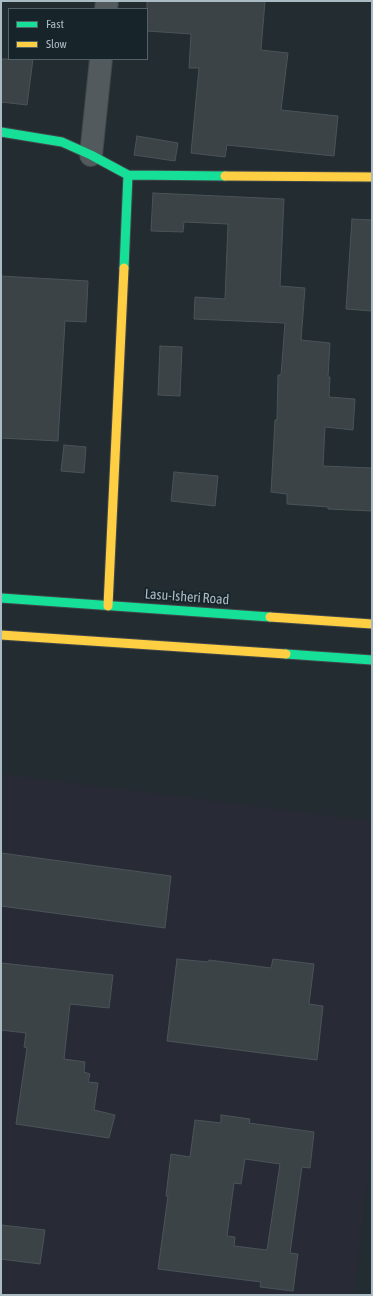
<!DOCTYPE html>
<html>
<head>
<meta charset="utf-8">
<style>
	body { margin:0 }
	#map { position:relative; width:373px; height:1296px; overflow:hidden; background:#232c30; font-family:"Asap Condensed",sans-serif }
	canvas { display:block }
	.frame { position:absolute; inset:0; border:2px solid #abbbc3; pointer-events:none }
	.legend { position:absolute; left:8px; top:8px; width:140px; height:52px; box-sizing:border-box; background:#17242a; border:1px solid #526067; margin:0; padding:5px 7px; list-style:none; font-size:12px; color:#abbbc3 }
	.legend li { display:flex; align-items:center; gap:8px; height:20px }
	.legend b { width:20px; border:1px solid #526067 }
</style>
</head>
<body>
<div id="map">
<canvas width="373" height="1296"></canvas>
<div class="frame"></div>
<ul class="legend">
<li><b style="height:5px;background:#16e098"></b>Fast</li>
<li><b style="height:5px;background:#ffcf43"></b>Slow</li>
</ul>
</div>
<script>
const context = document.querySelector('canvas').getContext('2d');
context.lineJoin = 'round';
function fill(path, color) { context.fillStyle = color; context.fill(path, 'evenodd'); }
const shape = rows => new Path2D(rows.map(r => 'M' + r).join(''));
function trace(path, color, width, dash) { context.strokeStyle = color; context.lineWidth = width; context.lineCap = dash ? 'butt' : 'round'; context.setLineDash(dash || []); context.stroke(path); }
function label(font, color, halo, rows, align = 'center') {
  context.font = font + ' "Asap Condensed",sans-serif'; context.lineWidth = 3.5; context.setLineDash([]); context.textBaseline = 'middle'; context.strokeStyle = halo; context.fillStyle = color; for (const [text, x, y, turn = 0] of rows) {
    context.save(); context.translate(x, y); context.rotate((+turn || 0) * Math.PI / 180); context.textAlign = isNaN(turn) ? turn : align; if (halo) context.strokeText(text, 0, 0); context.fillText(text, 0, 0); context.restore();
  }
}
const medical = shape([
	[1,774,372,821,372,1142,354,1295,1,1295]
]);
const building = shape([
	[147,1,265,1,261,50,288,53,281,110,338,116,334,156,227,145,225,157,191,153,199,68,189,68,191,34,147,31,147,1],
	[1,59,33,59,27,105,1,102,1,59],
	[137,136,178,143,175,161,134,155,137,136],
	[153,193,284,199,280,286,305,288,301,340,330,343,328,377,330,377,329,397,355,399,353,430,325,427,323,466,372,468,372,511,328,509,328,507,287,504,287,494,271,492,275,420,277,420,278,375,281,375,285,323,194,319,195,297,225,299,228,224,184,222,183,232,151,231,153,193],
	[352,219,372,220,372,311,346,309,352,219],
	[1,276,88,281,86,322,65,321,58,441,1,438,1,276],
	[160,346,182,347,180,396,158,395,160,346],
	[64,445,86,447,84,473,61,471,64,445],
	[174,472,218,476,215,506,171,501,174,472],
	[1,853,171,876,165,928,1,906,1,853],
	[177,959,208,962,209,960,271,968,273,959,314,964,309,1004,323,1006,317,1060,167,1041,177,959],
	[1,963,113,975,109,1008,70,1004,64,1059,85,1062,84,1072,90,1074,88,1082,98,1083,94,1110,115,1115,109,1138,16,1124,27,1048,24,1047,26,1033,1,1030,1,963],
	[221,1115,250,1119,249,1123,314,1132,310,1168,302,1167,290,1253,298,1254,293,1291,260,1287,261,1282,158,1269,168,1196,166,1196,171,1154,190,1157,195,1120,221,1123,221,1115],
	[245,1159,280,1164,267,1250,234,1246,235,1237,227,1236,234,1183,241,1184,245,1159],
	[1,1225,45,1230,40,1264,1,1259,1,1225]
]);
const street = shape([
	[106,9,107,1],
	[91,155,101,59]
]);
const fast = shape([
	[1,132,62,142,91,155,128,175,225,176],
	[124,268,128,175],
	[1,598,270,617],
	[286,654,372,660]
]);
const slow = shape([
	[225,176,372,177],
	[108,606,124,268],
	[270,617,372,624],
	[1,635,286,654]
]);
const streetNames = [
	["Lasu-Isheri Road",187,597,4]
];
fill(medical, '#282b36');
fill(building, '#3b4347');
trace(building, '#4a5458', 1);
trace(street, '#41484b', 24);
trace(fast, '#41484b', 11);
trace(slow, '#41484b', 11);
trace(street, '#525a5e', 22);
trace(fast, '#16e098', 9);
trace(slow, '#ffcf43', 9);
label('14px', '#abbbc3', '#17242a', streetNames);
</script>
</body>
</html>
